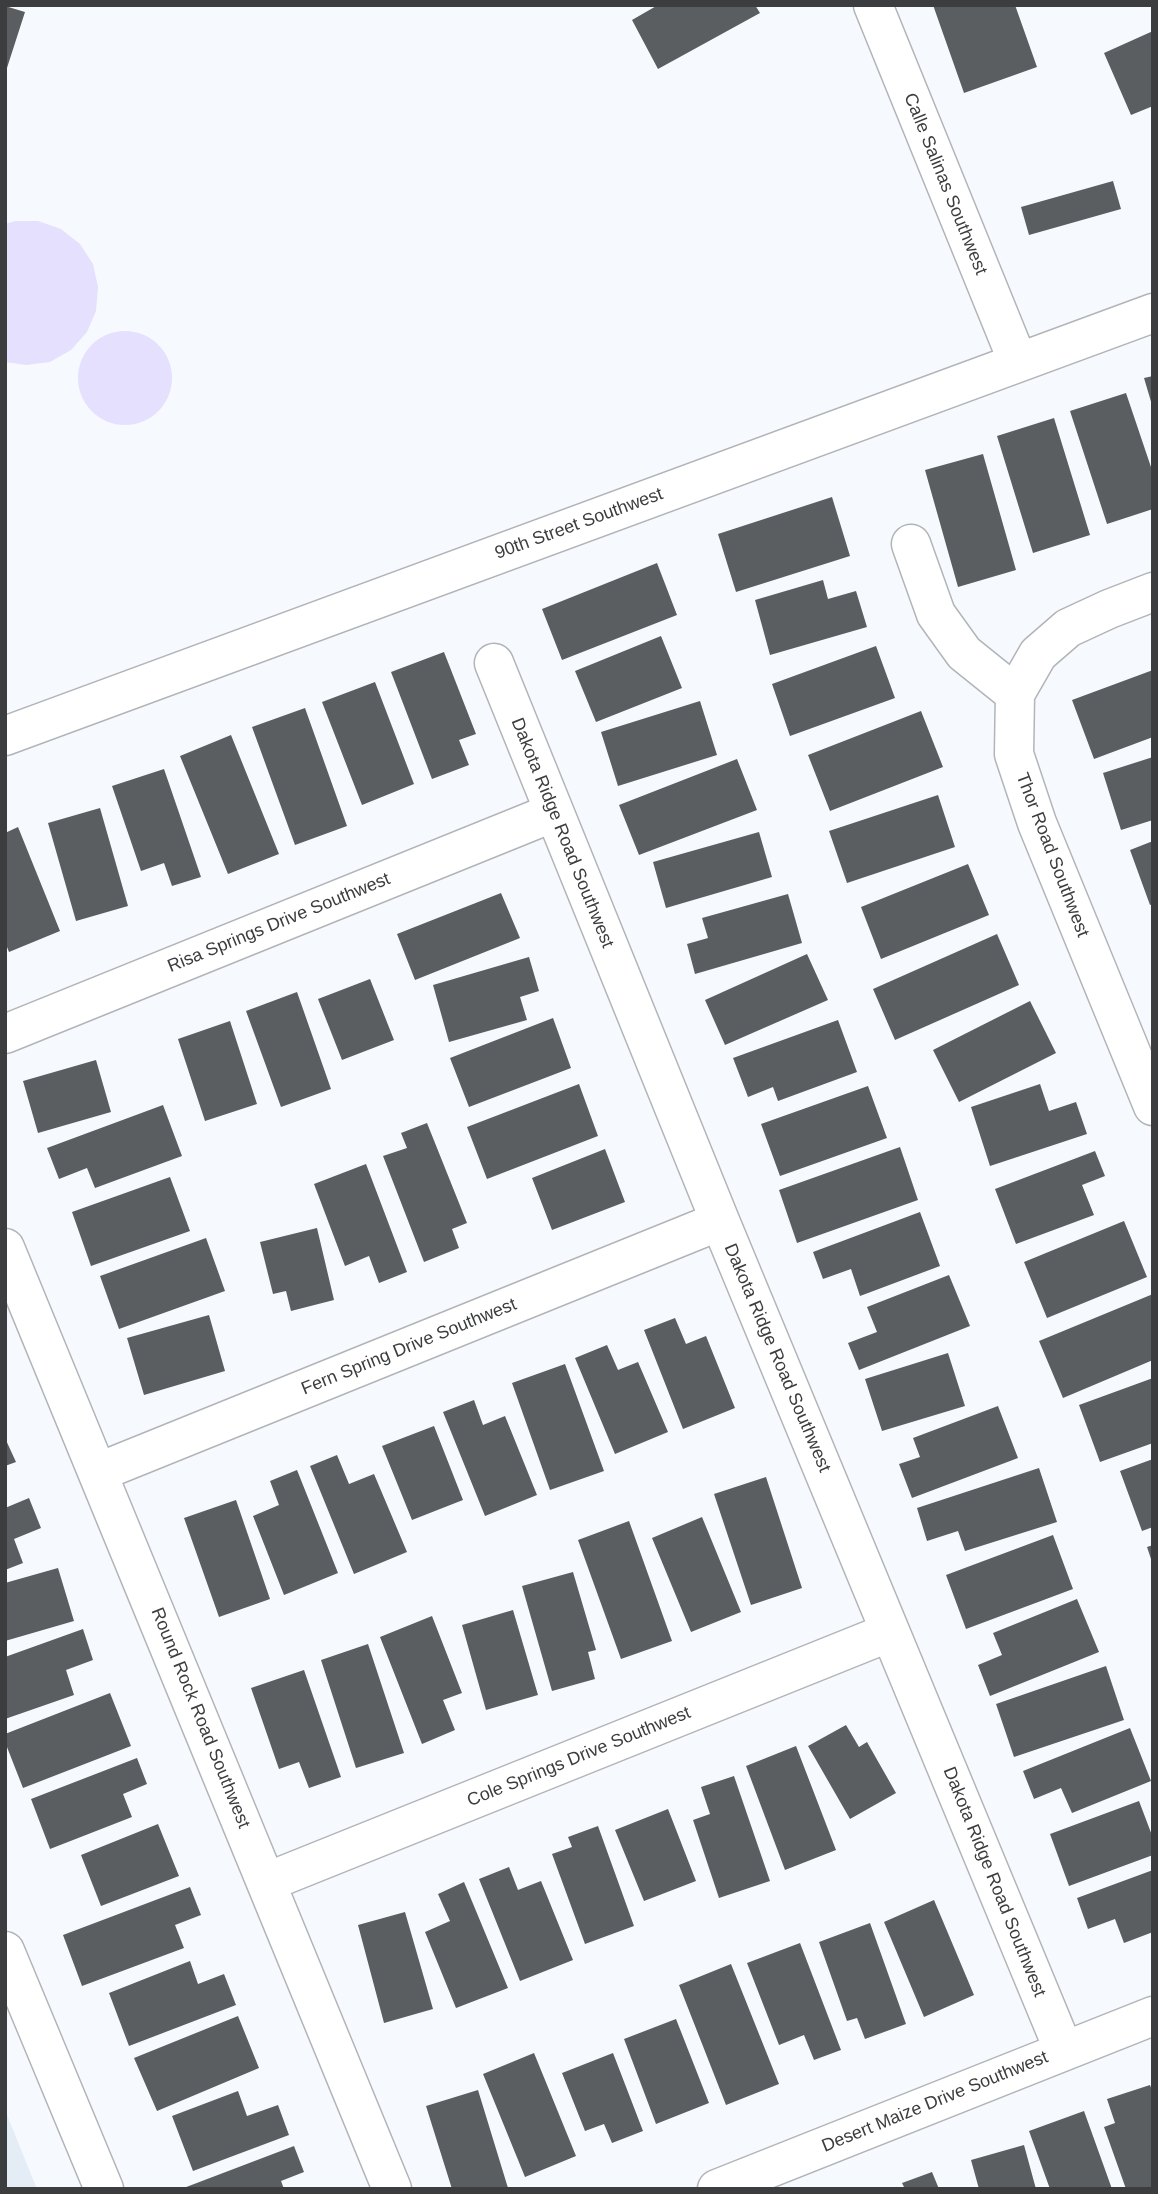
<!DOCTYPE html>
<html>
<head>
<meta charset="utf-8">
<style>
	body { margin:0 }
	#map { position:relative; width:1158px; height:2194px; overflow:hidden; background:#f6fafe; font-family:Arial,sans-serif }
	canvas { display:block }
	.frame { position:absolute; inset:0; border:7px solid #3c3d3e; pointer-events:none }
</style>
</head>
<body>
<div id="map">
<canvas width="1158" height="2194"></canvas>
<div class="frame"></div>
</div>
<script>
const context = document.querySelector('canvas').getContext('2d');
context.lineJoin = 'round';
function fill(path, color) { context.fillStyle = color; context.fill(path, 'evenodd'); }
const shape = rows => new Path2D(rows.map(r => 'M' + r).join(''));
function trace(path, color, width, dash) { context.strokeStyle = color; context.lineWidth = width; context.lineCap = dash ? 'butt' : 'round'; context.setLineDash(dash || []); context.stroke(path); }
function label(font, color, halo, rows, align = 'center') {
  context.font = font + ' Arial,sans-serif'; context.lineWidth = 7; context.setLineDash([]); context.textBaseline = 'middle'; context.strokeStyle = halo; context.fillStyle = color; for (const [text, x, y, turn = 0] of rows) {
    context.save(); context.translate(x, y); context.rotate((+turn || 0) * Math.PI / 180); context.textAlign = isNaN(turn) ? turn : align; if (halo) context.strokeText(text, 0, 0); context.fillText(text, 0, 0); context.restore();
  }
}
const built = shape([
	[5,2110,37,2189,5,2189]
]);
const green = shape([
	[15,221,38,221,61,229,80,244,93,264,98,287,96,311,87,332,71,350,50,362,26,365,5,362,5,224],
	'78 378a47 47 0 1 1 94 0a47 47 0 1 1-94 0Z'
]);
const building = shape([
	[658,5,755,5,760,13,658,69,632,20],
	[933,5,1015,5,1037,67,964,93],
	[5,6,25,12,6,71,5,71],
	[1153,31,1153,106,1131,115,1104,53],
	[1113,181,1121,209,1029,235,1021,207],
	[1153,376,1153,405,1152,405,1144,378],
	[1126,393,1153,473,1153,509,1107,524,1070,411],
	[1054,418,1090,535,1033,553,997,436],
	[983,454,1016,570,958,587,925,470],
	[832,497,850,556,736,592,718,534],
	[657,563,677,615,562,660,542,609],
	[823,580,828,599,856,591,867,627,770,655,755,600],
	[661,636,682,688,596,722,575,671],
	[876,646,895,698,790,736,772,684],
	[444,652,476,734,459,740,469,765,432,779,391,672],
	[1153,670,1153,737,1094,759,1072,700],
	[375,682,414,784,362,805,322,702],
	[700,701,717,755,618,786,601,732],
	[305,708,347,826,295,845,252,727],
	[921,711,943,767,830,811,808,755],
	[231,735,279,854,228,874,180,756],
	[1153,757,1153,820,1121,830,1103,773],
	[737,759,757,810,639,855,619,805],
	[164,769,201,877,172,886,164,863,141,871,112,786],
	[938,795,955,847,847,883,829,831],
	[100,808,128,906,76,921,48,823],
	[18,827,60,931,9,952,5,942,5,833],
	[759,832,772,877,666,908,653,862],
	[1153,841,1153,904,1150,905,1130,850],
	[968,864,989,915,881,959,861,907],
	[501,893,520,938,415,980,397,934],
	[788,894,802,943,695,974,687,944,708,938,702,918],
	[997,934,1019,985,895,1040,873,989],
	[807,954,828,1000,725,1045,705,1000],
	[529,957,539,991,520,997,527,1020,449,1042,433,985],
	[370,979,394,1040,342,1060,318,999],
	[297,992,331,1089,281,1107,246,1011],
	[1030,1001,1056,1053,959,1102,933,1050],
	[553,1018,571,1068,469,1107,450,1058],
	[838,1020,857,1072,778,1101,773,1087,748,1097,733,1058],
	[230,1021,257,1104,205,1121,178,1039],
	[96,1060,111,1112,38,1133,23,1081],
	[579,1084,598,1136,487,1179,467,1127],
	[1040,1084,1049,1111,1076,1102,1087,1134,990,1166,971,1107],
	[868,1086,887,1138,780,1176,761,1124],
	[163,1105,182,1156,95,1188,87,1168,59,1179,47,1148],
	[427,1123,467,1223,452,1229,459,1248,424,1262,383,1156,407,1148,401,1133],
	[900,1147,918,1200,797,1243,779,1190],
	[605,1149,625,1202,552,1230,532,1178],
	[1095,1151,1105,1176,1082,1185,1094,1215,1016,1244,995,1189],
	[366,1164,407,1272,379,1283,369,1256,345,1266,314,1184],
	[170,1177,190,1231,91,1266,72,1212],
	[920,1212,940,1266,860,1296,851,1269,823,1279,813,1252],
	[1124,1221,1147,1277,1047,1318,1024,1262],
	[317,1228,334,1300,291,1311,286,1291,273,1294,260,1242],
	[206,1238,225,1291,119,1329,100,1276],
	[949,1275,970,1326,859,1370,848,1343,877,1332,867,1307],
	[1153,1294,1153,1360,1063,1398,1039,1341],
	[209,1315,225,1371,144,1395,127,1338],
	[675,1318,686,1344,706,1336,735,1408,683,1429,644,1330],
	[607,1345,618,1370,638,1362,668,1432,615,1454,575,1358],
	[948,1353,965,1406,882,1431,865,1379],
	[565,1364,604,1471,550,1490,512,1383],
	[1153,1378,1153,1443,1100,1462,1079,1405],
	[474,1400,483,1425,505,1416,537,1495,485,1516,443,1412],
	[998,1406,1018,1458,912,1498,899,1464,920,1457,913,1438],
	[434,1426,463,1500,412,1520,382,1446],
	[5,1438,16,1462,5,1466],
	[337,1455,349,1484,374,1474,407,1552,354,1574,310,1466],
	[1153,1459,1153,1527,1142,1531,1120,1471],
	[1039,1468,1057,1522,965,1551,958,1531,927,1541,917,1508],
	[297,1470,338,1573,284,1595,253,1516,279,1505,270,1481],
	[766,1477,802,1588,751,1605,714,1494],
	[29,1498,41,1528,14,1539,23,1563,5,1570,5,1508],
	[236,1500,270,1599,219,1617,184,1518],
	[702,1517,741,1612,691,1632,652,1538],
	[629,1521,672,1641,621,1659,578,1540],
	[1053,1535,1073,1589,966,1629,946,1575],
	[1153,1545,1153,1561,1152,1562,1147,1547],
	[58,1568,74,1621,5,1641,5,1583],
	[573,1572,596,1650,588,1652,595,1679,552,1691,522,1586],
	[1077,1599,1099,1652,990,1696,978,1665,1002,1655,993,1633],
	[513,1610,538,1695,486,1710,462,1625],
	[432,1616,462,1693,443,1700,455,1730,422,1744,380,1637],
	[83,1629,93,1660,66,1670,74,1695,5,1719,5,1657],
	[368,1644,404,1753,356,1768,321,1660],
	[1106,1666,1124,1720,1014,1757,996,1704],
	[304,1670,341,1777,309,1788,299,1762,279,1769,251,1688],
	[110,1693,131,1746,23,1788,5,1742,5,1734],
	[846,1725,859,1747,867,1742,896,1793,850,1819,808,1746],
	[1130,1728,1151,1781,1072,1813,1061,1788,1034,1799,1023,1771],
	[796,1746,836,1850,785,1870,746,1766],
	[137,1758,147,1784,123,1794,132,1817,50,1849,31,1799],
	[734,1776,770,1881,719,1898,693,1820,710,1814,701,1787],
	[1139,1801,1153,1838,1153,1855,1069,1886,1050,1834],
	[668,1809,696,1881,644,1901,615,1830],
	[158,1824,179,1876,101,1906,81,1855],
	[598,1826,634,1926,585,1944,552,1854,572,1847,568,1837],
	[509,1867,518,1890,541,1881,573,1960,520,1981,479,1879],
	[1153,1870,1153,1932,1124,1943,1115,1919,1088,1929,1077,1898],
	[464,1882,508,1988,456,2008,425,1932,450,1921,438,1894],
	[190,1887,201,1915,175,1925,184,1948,82,1986,63,1935],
	[934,1900,974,1995,924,2017,884,1922],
	[405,1912,433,2009,384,2023,358,1925],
	[870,1923,906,2024,865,2039,857,2018,847,2021,819,1942],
	[800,1943,841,2050,814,2060,804,2035,779,2045,747,1963],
	[190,1961,198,1984,224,1974,236,2005,129,2046,109,1993],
	[731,1964,779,2084,726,2105,679,1985],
	[238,2016,259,2068,157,2111,134,2058],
	[676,2019,709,2103,656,2124,624,2039],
	[534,2053,576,2156,525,2177,483,2074],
	[613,2053,643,2131,612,2143,604,2124,585,2131,562,2073],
	[1150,2085,1153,2093,1153,2189,1126,2189,1104,2127,1115,2123,1107,2099],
	[478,2090,508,2188,452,2189,426,2106],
	[238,2091,247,2116,278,2105,289,2135,193,2171,172,2116],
	[1084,2111,1112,2189,1050,2189,1029,2131],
	[1024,2145,1036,2189,979,2189,971,2160],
	[294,2146,304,2172,281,2181,284,2189,181,2189],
	[932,2172,939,2189,905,2189,902,2183]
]);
const minor = shape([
	[873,5,1018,362],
	[911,544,936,614,964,653,1015,694,1014,754,1037,823,1153,1106],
	[494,663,720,1221,1064,2051],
	[1015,694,1038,654,1068,628,1109,609,1153,592],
	[5,736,1153,313],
	[5,1034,552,813],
	[5,1248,392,2189],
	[99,1472,720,1221],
	[267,1882,890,1632],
	[5,1951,104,2189],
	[717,2189,1153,2016]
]);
const streetNames = [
	["Calle Salinas Southwest",945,184,68],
	["90th Street Southwest",579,524,-20],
	["Dakota Ridge Road Southwest",562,833,68],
	["Thor Road Southwest",1052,855,69],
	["Risa Springs Drive Southwest",279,923,-22],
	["Fern Spring Drive Southwest",409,1347,-22],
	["Dakota Ridge Road Southwest",777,1358,67],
	["Round Rock Road Southwest",200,1718,68],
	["Cole Springs Drive Southwest",579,1757,-22],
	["Dakota Ridge Road Southwest",994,1882,68],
	["Desert Maize Drive Southwest",935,2102,-22]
];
fill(built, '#e4edf6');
fill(green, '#e5e0fd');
fill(building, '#5a5e60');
trace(minor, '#b1b5b8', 41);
trace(minor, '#fff', 38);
label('18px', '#3c3d3e', '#fff', streetNames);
</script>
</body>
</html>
